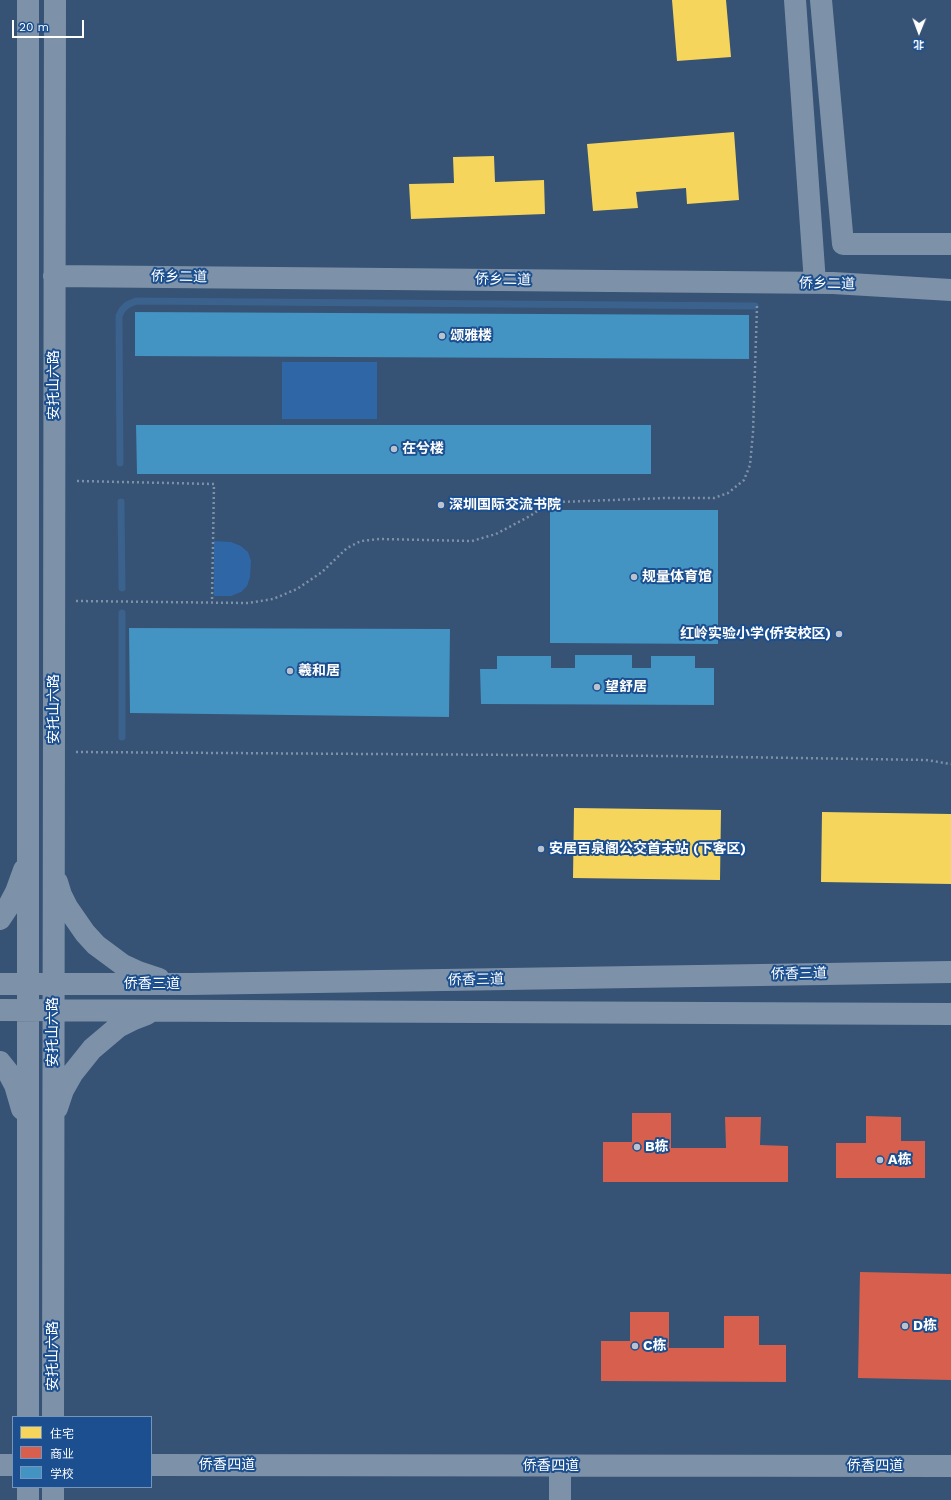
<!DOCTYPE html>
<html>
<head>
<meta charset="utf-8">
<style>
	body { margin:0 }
	#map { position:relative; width:951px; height:1500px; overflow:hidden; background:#365274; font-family:"Work Sans","Noto Sans SC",sans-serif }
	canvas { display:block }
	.legend { position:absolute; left:12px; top:1416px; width:140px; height:72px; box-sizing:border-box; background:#1b4f8f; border:1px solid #7695bc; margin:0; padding:5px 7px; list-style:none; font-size:12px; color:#fff }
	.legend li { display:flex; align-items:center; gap:8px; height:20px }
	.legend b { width:20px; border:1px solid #7695bc }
	.north { position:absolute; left:899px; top:12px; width:40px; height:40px; -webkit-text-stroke:3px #1b4f8f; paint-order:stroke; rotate:181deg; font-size:11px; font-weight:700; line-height:16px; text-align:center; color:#fff }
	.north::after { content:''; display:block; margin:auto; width:14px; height:18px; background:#fff; clip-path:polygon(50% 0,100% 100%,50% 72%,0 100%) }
	.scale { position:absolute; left:12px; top:20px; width:72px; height:18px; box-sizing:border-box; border:2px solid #fff; border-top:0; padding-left:5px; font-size:12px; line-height:14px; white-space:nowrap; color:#fff; -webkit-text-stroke:3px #1b4f8f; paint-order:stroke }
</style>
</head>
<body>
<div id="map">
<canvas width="951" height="1500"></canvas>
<ul class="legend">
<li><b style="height:11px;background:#f6d55c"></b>住宅</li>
<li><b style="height:11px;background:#d6604d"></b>商业</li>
<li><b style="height:11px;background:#4393c3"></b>学校</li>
</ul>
<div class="north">北</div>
<div class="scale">20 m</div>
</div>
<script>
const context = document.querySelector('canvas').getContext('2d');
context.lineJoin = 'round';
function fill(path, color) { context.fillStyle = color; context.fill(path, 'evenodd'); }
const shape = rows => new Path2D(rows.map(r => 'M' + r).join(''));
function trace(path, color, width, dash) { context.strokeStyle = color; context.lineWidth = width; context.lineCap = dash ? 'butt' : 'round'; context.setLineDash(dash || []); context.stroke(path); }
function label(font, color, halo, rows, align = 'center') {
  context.font = font + ' "Work Sans","Noto Sans SC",sans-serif'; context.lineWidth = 4; context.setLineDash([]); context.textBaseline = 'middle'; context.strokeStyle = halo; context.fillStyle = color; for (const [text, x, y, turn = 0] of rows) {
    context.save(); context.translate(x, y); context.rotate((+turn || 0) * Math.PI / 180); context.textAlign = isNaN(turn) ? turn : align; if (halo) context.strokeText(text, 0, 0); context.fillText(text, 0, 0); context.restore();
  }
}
const green = shape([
	[282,362,377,362,377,419,282,419],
	[214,541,231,542,241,546,248,552,251,561,250,577,247,586,241,592,231,596,214,596]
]);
const homes = shape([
	[672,0,726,0,731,57,677,61],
	[734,132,739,200,687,204,686,188,636,192,638,208,593,211,587,144],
	[494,156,495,182,544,180,545,214,411,219,409,184,454,183,453,157],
	[574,808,721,810,720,880,573,878],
	[822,812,951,814,951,884,821,882]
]);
const shops = shape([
	[632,1113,671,1113,671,1148,726,1148,725,1117,761,1117,760,1145,788,1146,788,1182,603,1182,603,1142,632,1142],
	[866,1116,901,1117,901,1141,925,1141,925,1178,836,1178,836,1143,866,1143],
	[860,1272,951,1274,951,1380,858,1378],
	[630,1312,669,1312,669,1348,724,1348,724,1316,759,1316,759,1345,786,1345,786,1382,601,1381,601,1341,630,1341]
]);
const schools = shape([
	[135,312,749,315,749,359,135,356],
	[136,425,651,425,651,474,137,474],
	[550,510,718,510,718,644,550,643],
	[129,628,450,629,449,717,130,713],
	[575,655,632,655,632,668,651,668,651,656,695,656,695,668,714,668,714,705,481,704,480,669,497,669,497,656,551,656,551,668,575,668]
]);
const stream = shape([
	[120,463,119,316,122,310,127,305,136,301,755,306],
	[121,502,122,588],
	[122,613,122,737]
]);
const path = shape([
	[77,481,214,484,212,602],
	[76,601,248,603,273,599,297,589,322,572,347,548,361,541,380,539,472,541,496,534,530,516,543,507,559,502,666,498,714,498,728,493,744,480,750,465,753,432,757,306],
	[76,752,670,756,926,760,951,764]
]);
const minor = shape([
	[28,0,28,1417],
	[795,0,815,283],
	[821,0,843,244,951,244],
	[54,276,833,283,951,290],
	[57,882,61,895,67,907,85,933,96,945,123,965,138,972,159,979],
	[0,919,8,907,16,892,24,870],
	[0,984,190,984,951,972],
	[0,1010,951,1014],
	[0,1062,8,1072,15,1085,22,1109],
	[57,1108,63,1090,72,1074,92,1049,118,1027,134,1019,147,1014],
	[53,1417,55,0],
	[0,1465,13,1465],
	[151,1465,951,1466],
	[560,1466,560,1500],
	[28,1500,28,1487],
	[53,1500,53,1487]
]);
const markers = [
	[442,336,4,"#b9c2ce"],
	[394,449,4,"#b9c2ce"],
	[441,505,4,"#b9c2ce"],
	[634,577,4,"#b9c2ce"],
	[839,634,4,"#b9c2ce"],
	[290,671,4,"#b9c2ce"],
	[597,687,4,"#b9c2ce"],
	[541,849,4,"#b9c2ce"],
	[637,1147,4,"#b9c2ce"],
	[880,1160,4,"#b9c2ce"],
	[905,1326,4,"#b9c2ce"],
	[635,1346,4,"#b9c2ce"]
];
const streetNames = [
	["侨乡二道",179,277,1],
	["侨乡二道",503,280,1],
	["侨乡二道",827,284,1],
	["安托山六路",54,385,-90],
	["安托山六路",54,709,-90],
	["侨香三道",799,974,-1],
	["侨香三道",476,980,-1],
	["侨香三道",152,984],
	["安托山六路",53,1032,-90],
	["安托山六路",53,1356,-90],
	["侨香四道",227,1465],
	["侨香四道",551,1466],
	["侨香四道",875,1466]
];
const poiNames = [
	["颂雅楼",450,336],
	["在兮楼",402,449],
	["深圳国际交流书院",449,505],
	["规量体育馆",642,577],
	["红岭实验小学(侨安校区)",831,634,"right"],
	["羲和居",298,671],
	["望舒居",605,687],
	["安居百泉阁公交首末站 (下客区)",549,849],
	["B栋",645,1147],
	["A栋",888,1160],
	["D栋",913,1326],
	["C栋",643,1346]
];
fill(green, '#2f66a5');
fill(homes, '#f6d55c');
fill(shops, '#d6604d');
fill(schools, '#4393c3');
trace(stream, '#3b618d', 7);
trace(path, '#7d92a8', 2.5, [2, 3]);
trace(minor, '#7d92a8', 22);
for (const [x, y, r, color] of markers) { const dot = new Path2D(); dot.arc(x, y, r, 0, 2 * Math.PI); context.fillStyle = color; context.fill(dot); trace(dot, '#1b4f8f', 1.5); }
label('14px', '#fff', '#1b4f8f', streetNames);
label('bold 14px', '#fff', '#1b4f8f', poiNames, 'left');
</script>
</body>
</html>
